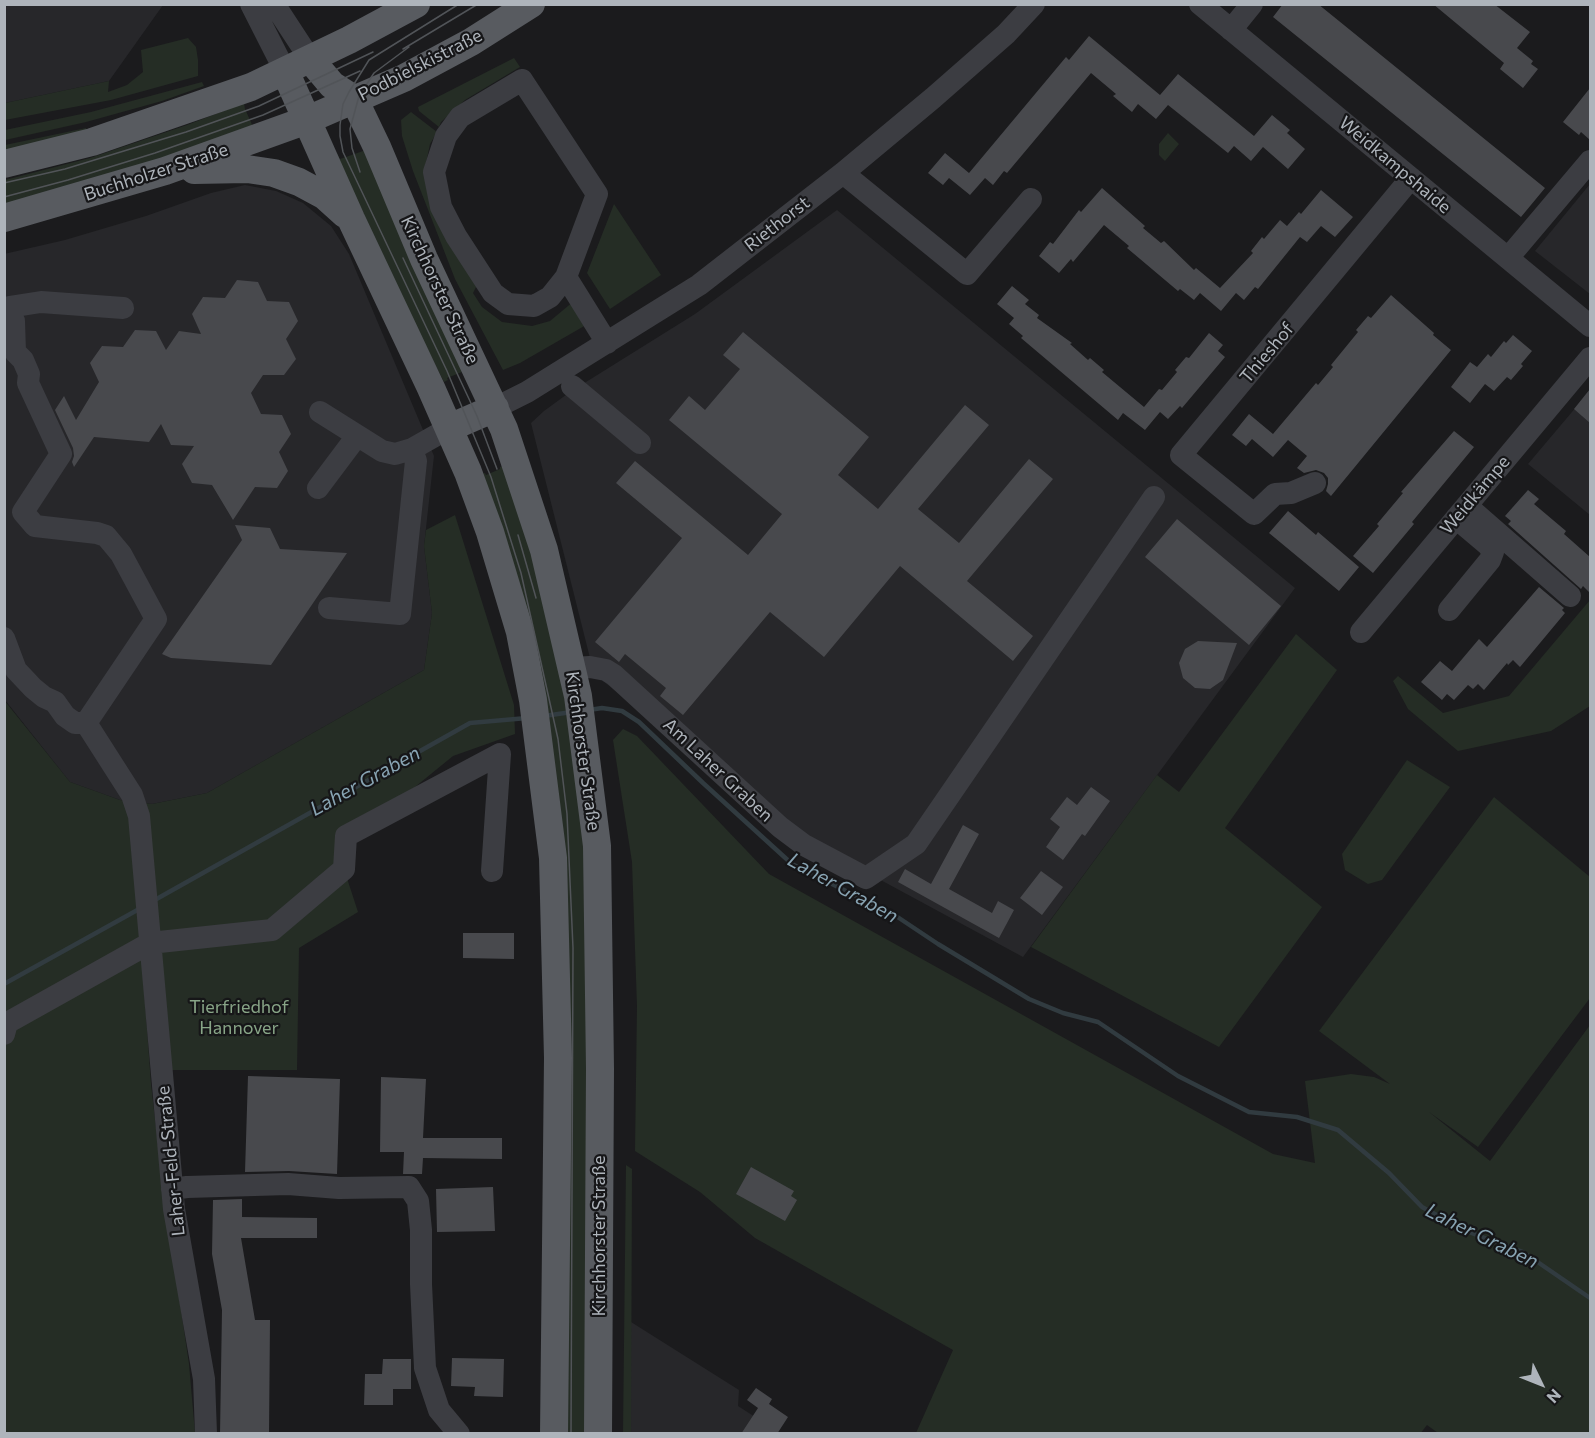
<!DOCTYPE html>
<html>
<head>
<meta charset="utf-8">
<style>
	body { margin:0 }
	#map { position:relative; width:1595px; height:1438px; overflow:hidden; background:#1b1b1d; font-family:Commissioner,sans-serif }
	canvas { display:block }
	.frame { position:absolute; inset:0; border:6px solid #aeb4bb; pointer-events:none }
	.north { position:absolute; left:1511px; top:1354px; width:60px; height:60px; -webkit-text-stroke:4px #161618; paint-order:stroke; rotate:133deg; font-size:16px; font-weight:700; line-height:24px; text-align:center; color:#aeb4bb }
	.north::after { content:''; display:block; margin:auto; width:21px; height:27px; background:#aeb4bb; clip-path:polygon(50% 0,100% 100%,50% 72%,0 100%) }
</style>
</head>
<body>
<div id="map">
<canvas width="1595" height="1438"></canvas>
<div class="frame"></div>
<div class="north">N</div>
</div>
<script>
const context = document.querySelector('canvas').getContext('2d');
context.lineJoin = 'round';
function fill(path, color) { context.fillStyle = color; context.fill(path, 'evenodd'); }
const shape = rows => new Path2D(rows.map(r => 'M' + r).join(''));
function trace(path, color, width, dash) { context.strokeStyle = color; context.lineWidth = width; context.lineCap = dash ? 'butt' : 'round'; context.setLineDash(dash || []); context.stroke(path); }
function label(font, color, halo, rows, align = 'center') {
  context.font = font + ' Commissioner,sans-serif'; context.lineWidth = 4.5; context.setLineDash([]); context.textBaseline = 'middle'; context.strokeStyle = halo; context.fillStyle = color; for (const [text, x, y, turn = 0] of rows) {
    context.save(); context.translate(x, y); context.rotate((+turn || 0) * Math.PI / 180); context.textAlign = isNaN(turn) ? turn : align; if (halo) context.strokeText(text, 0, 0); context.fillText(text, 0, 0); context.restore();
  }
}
const built = shape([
	[4,5,163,5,109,81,5,103],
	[1590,184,1590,294,1535,251],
	[245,185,276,191,303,203,331,226,349,254,434,456,424,546,432,613,424,670,207,793,152,804,120,800,70,782,5,700,4,254,65,240,146,216,211,193],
	[837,210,1295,588,1023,957,803,838,594,674,531,423,544,411,570,392,695,314],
	[1588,393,1590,393,1590,515,1528,464],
	[631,1322,739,1390,738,1406,780,1433,631,1434]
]);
const green = shape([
	[188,38,196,47,198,60,198,76,111,100,5,120,5,103,109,81,108,92,127,85,143,72,141,50],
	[514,58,520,67,465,100,441,122,439,127,419,111,418,107],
	[202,82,204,86,162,101,86,122,5,140,5,130,91,112],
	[244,103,245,109,254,129,5,208,5,180,90,158,187,125],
	[411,112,437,132,430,144,425,168,478,283,473,293,482,307,502,322,532,326,550,321,574,301,586,325,520,363,503,370,455,279,413,171,402,136,401,120],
	[86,128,87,131,5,154,5,145],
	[1168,133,1179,144,1165,161,1159,155,1159,144],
	[366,150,462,372,447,378,448,380,444,382,329,154,337,153,340,159],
	[614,204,661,275,610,309,587,273],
	[505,465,552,615,587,830,590,1433,563,1433,562,885,480,475,485,473,486,475,500,469,500,467],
	[455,515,514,705,515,734,453,756,372,822,346,836,344,869,358,912,299,948,297,1070,169,1070,143,974,151,1084,162,1181,189,1364,195,1433,5,1433,4,700,70,782,120,800,152,804,207,793,424,670,432,613,424,546,426,530],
	[1590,600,1590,706,1551,731,1458,751,1408,709,1393,681,1398,676,1443,713,1509,696],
	[1296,634,1337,670,1225,828,1322,907,1219,1047,1031,947,1157,775,1179,792],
	[623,729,637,736,769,874,1273,1154,1315,1163,1305,1081,1351,1074,1374,1077,1390,1084,1319,1031,1494,797,1590,877,1590,998,1478,1147,1429,1112,1490,1161,1590,1025,1590,1433,1438,1433,1427,1425,1420,1434,916,1433,953,1350,755,1238,700,1192,635,1151,637,1006,632,862,613,740],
	[1407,760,1450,787,1382,880,1368,884,1345,870,1342,854],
	[626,1165,632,1169,631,1434,623,1433]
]);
const stream = shape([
	[589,710,602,708,622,711,639,722,703,783,792,864,896,916,938,944,1029,999,1063,1013,1098,1022,1178,1076,1249,1112,1297,1117,1338,1130,1389,1173,1422,1207,1466,1231,1523,1252,1590,1298],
	[544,716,572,712],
	[153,901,470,723,527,718],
	[4,984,141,908]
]);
const building = shape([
	[1283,4,1318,4,1545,188,1521,217,1273,17],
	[1433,4,1494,4,1530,32,1517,48,1533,61,1531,64,1538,69,1523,88,1500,69,1504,63],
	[1089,36,1160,95,1178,74,1254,136,1272,115,1290,130,1287,133,1305,149,1288,169,1263,147,1251,161,1234,146,1228,153,1168,105,1156,119,1138,104,1132,112,1113,96,1116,94,1091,73,1007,173,1004,171,993,185,985,178,970,195,949,178,943,185,928,173,945,153,969,173,1066,57,1069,60],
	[1590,88,1590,140,1581,132,1579,135,1563,122],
	[1102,188,1145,226,1143,228,1161,243,1164,241,1194,270,1196,268,1220,288,1253,253,1251,251,1262,237,1264,239,1280,220,1287,226,1299,212,1301,214,1321,190,1353,217,1335,237,1321,226,1307,242,1300,237,1258,289,1255,287,1244,300,1236,293,1221,311,1200,293,1194,300,1180,289,1178,291,1127,248,1129,246,1104,225,1073,262,1071,259,1059,273,1039,256,1050,242,1053,244,1079,210,1081,212],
	[237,280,258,282,267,301,289,302,298,321,286,339,296,359,284,375,263,375,251,393,261,414,282,415,291,434,279,452,288,471,277,488,255,487,233,520,212,485,192,483,182,464,194,446,171,445,161,424,149,442,94,437,74,467,72,462,74,456,73,448,55,410,64,396,76,420,99,382,90,363,102,346,123,347,135,330,156,331,166,350,179,331,201,334,192,314,203,297,225,298],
	[1012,286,1029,300,1025,304,1039,315,1037,318,1072,343,1070,344,1088,360,1090,358,1104,370,1102,372,1144,407,1159,389,1162,390,1177,372,1175,370,1186,357,1189,358,1209,333,1223,345,1218,351,1225,357,1182,408,1180,406,1168,419,1160,412,1145,430,1123,413,1118,420,1021,338,1023,336,1009,324,1014,318,997,304],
	[1391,295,1434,333,1433,335,1451,350,1331,496,1326,491,1328,484,1328,478,1324,473,1316,470,1304,473,1297,468,1307,456,1288,440,1273,457,1252,439,1246,446,1232,435,1249,414,1273,434,1316,383,1318,385,1333,367,1331,365,1358,332,1356,330,1368,316,1371,318],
	[743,332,869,437,838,475,878,509,965,405,989,425,918,509,959,543,1029,459,1053,479,967,581,1033,636,1013,661,900,566,824,657,770,612,683,715,660,696,666,688,625,654,619,662,595,642,682,538,616,483,635,461,748,555,782,514,669,420,689,396,705,410,740,369,723,355],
	[1513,335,1532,351,1521,364,1523,366,1511,380,1507,377,1494,391,1485,384,1470,403,1451,387,1470,362,1477,367,1488,354,1491,357,1504,341,1506,343],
	[1590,389,1590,423,1574,409],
	[1454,431,1474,447,1412,522,1414,524,1373,573,1353,556,1379,526,1377,524,1403,493,1401,492],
	[1528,490,1539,499,1534,504,1566,531,1564,534,1590,557,1590,593,1583,586,1581,589,1508,524,1511,521,1505,516],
	[1288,511,1316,535,1318,532,1359,567,1339,591,1269,533],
	[1177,519,1281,606,1249,645,1145,557],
	[235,525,270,528,280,549,347,553,271,665,171,658,162,654,242,540],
	[1539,587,1564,608,1562,610,1565,613,1520,667,1513,660,1508,665,1507,663,1484,690,1478,684,1473,689,1468,685,1454,700,1447,694,1442,700,1421,682,1440,661,1452,671,1479,639,1487,647],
	[1198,641,1237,643,1223,680,1210,689,1195,688,1183,678,1179,663,1185,649],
	[1091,787,1110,801,1085,836,1082,834,1063,860,1046,847,1060,827,1050,819,1067,797,1077,805],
	[963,825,979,834,949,889,992,913,998,901,1014,910,999,938,898,882,905,869,931,884],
	[1041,871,1063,887,1042,915,1020,898],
	[463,933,514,933,514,959,463,958],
	[248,1076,340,1079,337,1174,289,1171,245,1172],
	[381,1077,426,1079,423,1138,502,1138,502,1159,423,1158,422,1174,403,1174,404,1152,380,1152],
	[751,1167,794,1191,791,1196,797,1200,785,1221,736,1194],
	[493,1187,495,1231,437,1232,436,1189],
	[242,1199,242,1217,317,1218,317,1238,241,1238,255,1320,270,1320,269,1434,220,1434,222,1310,212,1254,213,1200],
	[452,1358,504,1359,503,1397,474,1396,475,1387,451,1386],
	[383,1359,411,1359,411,1389,393,1389,393,1405,364,1405,365,1374,382,1374],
	[756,1388,772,1399,769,1404,788,1417,777,1434,741,1434,758,1408,747,1400]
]);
const minor = shape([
	[251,4,285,71],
	[274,4,310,59],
	[1200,4,1590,326],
	[1231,30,1252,4],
	[522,80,597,194,566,277,550,297,534,306,508,304,493,293,456,236,441,207,434,172,446,136,460,117,522,80],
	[843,173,967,274,1031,199],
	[1508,258,1590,161],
	[566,277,607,343],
	[4,313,9,307,41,302,123,308],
	[4,315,14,321,15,352,23,360,29,374,28,383,61,454,23,512,35,526,97,533,106,536,121,554,156,619,86,723],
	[572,386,640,443],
	[495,408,527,392,699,285,843,173,933,98,1006,34,1034,4],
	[320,412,382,451,395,454,412,449,449,428],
	[1315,483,1291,493,1275,494,1254,514,1181,455,1411,178],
	[318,488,357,436],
	[1467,506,1570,596],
	[329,608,400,614,416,461,412,449],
	[1449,610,1490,560,1493,552,1488,545,1456,518],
	[1361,632,1590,358],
	[4,638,16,670,33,688,44,697,55,702,65,716,75,723,86,723],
	[572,668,590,667,606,670,614,675,780,827,804,845,866,878,916,844,1154,497],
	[86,723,132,795,139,816,174,1209,204,1379,206,1434],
	[4,1034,7,1023,150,943,272,930,344,869,346,836,500,754,492,871],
	[172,1189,187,1187,288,1184,339,1188,409,1187,418,1201,421,1230,421,1284,425,1368,439,1410,459,1434]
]);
const major = shape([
	[310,59,332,85,354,99,377,147,424,259,504,429,544,550,578,696,597,846,600,1069,598,1434],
	[285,71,351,219,431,388,468,472,490,532,520,632,533,700,553,858,558,1058,554,1434],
	[4,164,92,142,251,87,349,40,416,4],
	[194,170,247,169,274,173,299,182,325,196,345,214],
	[4,218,165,171,307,120,404,78,471,42,531,4],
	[449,428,495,408]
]);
const tram = shape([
	[459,4,369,60,349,92,343,104,340,125,340,136,343,152,447,371,491,477,521,573,558,739,567,814,573,948,571,1434],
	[403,49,478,4],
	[360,172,352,148,350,129,359,96,374,73,409,47],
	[4,183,65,169,186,132,259,106,373,52],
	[4,197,68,180,155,153,263,115,360,71],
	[403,258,477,416,497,469],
	[518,535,536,598]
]);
const streetNames = [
	["Podbielskistraße",420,65,-27],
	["Weidkampshaide",1395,165,40],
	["Buchholzer Straße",156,172,-18],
	["Riethorst",777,224,-38],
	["Kirchhorster Straße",440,290,65],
	["Thieshof",1267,353,-50],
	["Weidkämpe",1475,495,-50],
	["Kirchhorster Straße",583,751,82],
	["Am Laher Graben",718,770,43],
	["Laher-Feld-Straße",171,1161,-96],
	["Kirchhorster Straße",599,1236,-90]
];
const parkNames = [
	["Tierfriedhof",239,1007],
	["Hannover",239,1028]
];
const waterNames = [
	["Laher Graben",365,781,-29],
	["Laher Graben",843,888,29],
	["Laher Graben",1482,1236,26]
];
fill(built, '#27272a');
fill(green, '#252d25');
trace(stream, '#313b40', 4.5);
fill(building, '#48494d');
trace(minor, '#3c3d42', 22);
trace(major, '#585b60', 28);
trace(tram, '#515458', 1.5);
label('18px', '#aeb4bb', '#161618', streetNames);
label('18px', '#88a587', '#161618', parkNames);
label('italic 20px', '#88a4b3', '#161618', waterNames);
</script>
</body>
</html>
